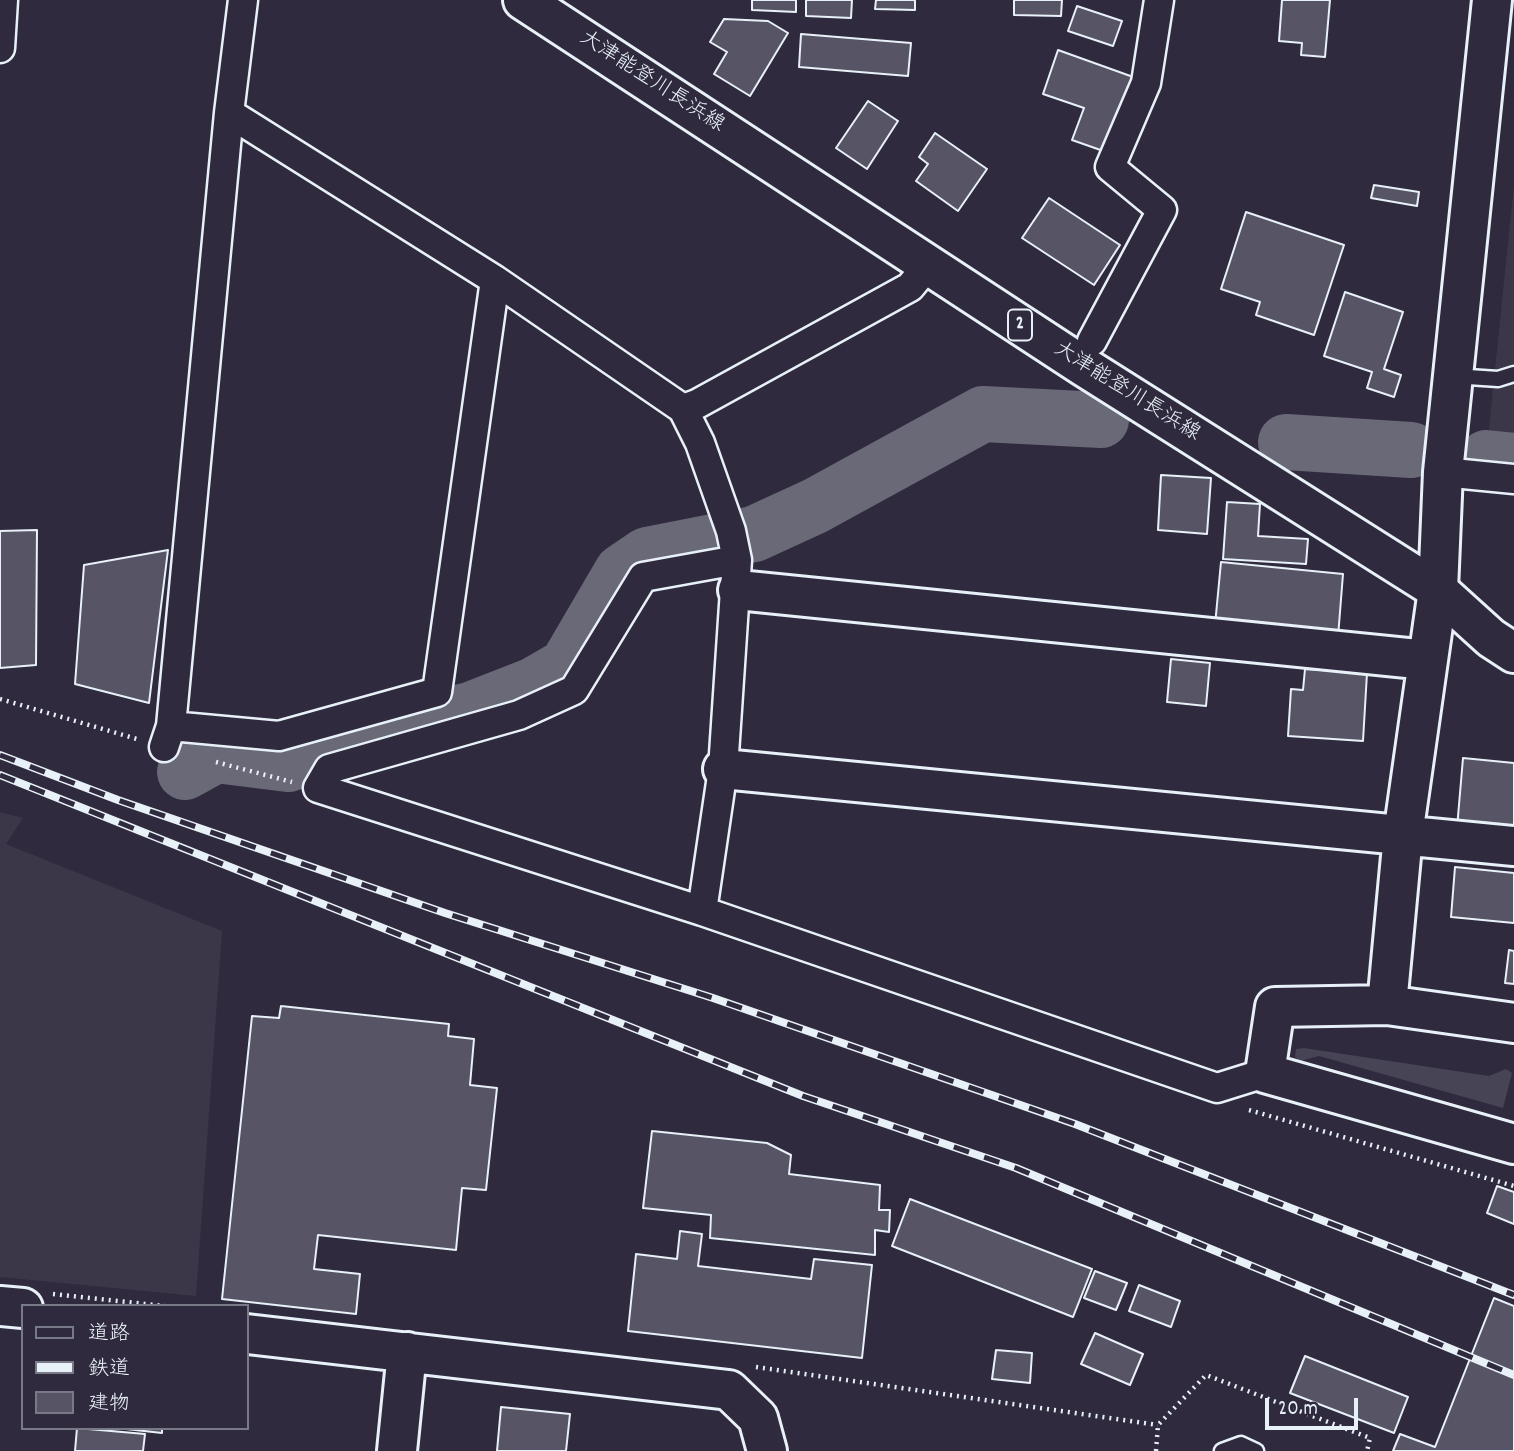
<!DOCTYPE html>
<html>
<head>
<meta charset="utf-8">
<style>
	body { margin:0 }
	#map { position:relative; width:1514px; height:1451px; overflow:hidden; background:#2f2a3d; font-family:Dekko,"Klee One",sans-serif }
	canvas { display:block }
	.legend { position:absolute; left:21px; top:1304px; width:228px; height:126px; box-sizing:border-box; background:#2f2a3d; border:2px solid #797a88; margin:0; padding:9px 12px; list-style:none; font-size:21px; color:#e8f1f8 }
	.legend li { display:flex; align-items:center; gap:14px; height:35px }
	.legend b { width:35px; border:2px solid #797a88 }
	.scale { position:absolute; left:1265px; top:1398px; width:93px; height:32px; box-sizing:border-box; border:4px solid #e8f1f8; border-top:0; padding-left:9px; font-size:21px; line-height:24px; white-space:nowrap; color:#e8f1f8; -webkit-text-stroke:5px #2f2a3d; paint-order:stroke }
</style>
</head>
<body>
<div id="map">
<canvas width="1514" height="1451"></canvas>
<ul class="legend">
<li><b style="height:9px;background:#2f2a3d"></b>道路</li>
<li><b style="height:9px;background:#e8f1f8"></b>鉄道</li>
<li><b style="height:19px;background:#575565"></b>建物</li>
</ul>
<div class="scale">20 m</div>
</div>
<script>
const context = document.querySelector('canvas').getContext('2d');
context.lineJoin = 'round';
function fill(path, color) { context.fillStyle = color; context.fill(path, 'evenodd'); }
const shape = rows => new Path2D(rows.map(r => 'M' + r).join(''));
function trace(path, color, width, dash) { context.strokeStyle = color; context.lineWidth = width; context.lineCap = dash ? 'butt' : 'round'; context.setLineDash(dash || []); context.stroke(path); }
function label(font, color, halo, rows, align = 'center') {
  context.font = font + ' Dekko,"Klee One",sans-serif'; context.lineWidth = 5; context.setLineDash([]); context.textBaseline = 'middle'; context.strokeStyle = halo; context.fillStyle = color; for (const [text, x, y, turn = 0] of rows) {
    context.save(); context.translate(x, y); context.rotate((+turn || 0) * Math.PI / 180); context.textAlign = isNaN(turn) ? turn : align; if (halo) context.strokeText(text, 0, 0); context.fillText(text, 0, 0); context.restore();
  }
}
const built = shape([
	[1514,184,1514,451,1487,448],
	[0,812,23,818,6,844,222,931,196,1296,0,1277]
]);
const green = shape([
	[1304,1048,1489,1076,1506,1069,1512,1073,1503,1108,1319,1056,1300,1061,1295,1057,1296,1049]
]);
const river = shape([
	[1286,442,1411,450],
	[1486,458,1514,461],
	[185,772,216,755,288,764,299,755,369,734,470,710,534,685,567,666,622,572,647,555,754,534,815,506,983,414,1101,420]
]);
const building = shape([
	[752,0,796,0,796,12,752,10,752,0],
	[806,0,852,0,851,18,806,16,806,0],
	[876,0,915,0,915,10,875,9,876,0],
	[1014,0,1062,0,1061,16,1014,15,1014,0],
	[1282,0,1330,0,1325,57,1301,55,1302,43,1279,41,1282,0],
	[1077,6,1122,21,1113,46,1068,31,1077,6],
	[724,19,768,21,788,33,750,96,714,74,727,52,710,42,724,19],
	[801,34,911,43,908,76,799,67,801,34],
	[1058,50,1136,78,1109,153,1072,140,1084,108,1043,94,1058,50],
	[868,101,898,121,867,169,836,148,868,101],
	[935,133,987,169,958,211,916,181,928,164,919,157,935,133],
	[1374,185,1419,192,1417,206,1371,198,1374,185],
	[1049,198,1120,245,1094,285,1022,238,1049,198],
	[1246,212,1344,245,1314,335,1256,315,1260,302,1221,289,1246,212],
	[1345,292,1403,312,1384,369,1401,375,1394,397,1367,388,1372,372,1324,356,1345,292],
	[1161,475,1211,478,1207,534,1158,530,1161,475],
	[1227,502,1260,504,1258,536,1308,539,1306,564,1223,559,1227,502],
	[37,530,36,665,0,668,0,531,37,530],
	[168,550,149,703,75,684,84,565,168,550],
	[1221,562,1343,574,1338,637,1215,625,1221,562],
	[1171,659,1210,663,1206,706,1167,702,1171,659],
	[1305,669,1367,673,1363,741,1288,736,1291,689,1303,690,1305,669],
	[1463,758,1514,763,1514,834,1457,828,1463,758],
	[1455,867,1514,873,1514,923,1451,917,1455,867],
	[1509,950,1514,951,1514,984,1505,983,1509,950],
	[281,1006,449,1024,448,1036,474,1039,470,1085,497,1088,486,1190,462,1188,456,1250,318,1235,314,1269,360,1274,356,1314,222,1299,252,1016,279,1018,281,1006],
	[652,1131,767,1143,791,1155,789,1174,880,1185,879,1210,890,1210,889,1232,875,1230,875,1255,710,1238,711,1215,643,1208,652,1131],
	[1497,1186,1514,1192,1514,1224,1487,1213,1497,1186],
	[910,1199,1092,1269,1073,1317,892,1246,910,1199],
	[680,1231,702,1234,698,1266,811,1279,814,1259,872,1265,862,1358,628,1331,636,1254,677,1259,680,1231],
	[1095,1271,1127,1283,1116,1310,1084,1298,1095,1271],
	[1139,1285,1180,1301,1171,1327,1129,1311,1139,1285],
	[1494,1298,1514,1306,1514,1451,1393,1451,1400,1434,1435,1447,1494,1298],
	[1095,1333,1143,1354,1130,1385,1081,1364,1095,1333],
	[996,1350,1032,1353,1030,1383,992,1379,996,1350],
	[1305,1356,1408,1397,1394,1433,1290,1393,1305,1356],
	[501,1407,570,1414,566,1451,497,1451,501,1407],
	[77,1428,145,1434,143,1451,75,1451,77,1428],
	[117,1428,162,1428,162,1433,117,1428]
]);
const path = shape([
	[0,699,137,739],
	[216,762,292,782],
	[1249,1110,1514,1186],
	[53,1294,165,1306],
	[756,1367,1158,1425],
	[1156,1451,1158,1425,1206,1375,1370,1438,1367,1451]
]);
const lane = shape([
	[1453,376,1498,379,1514,374],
	[1222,1451,1241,1444,1256,1451]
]);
const street = shape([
	[0,48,3,0],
	[229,113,495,280,683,409,700,443,731,531,737,560,723,769,702,911,1217,1088,1265,1073],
	[1092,341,1162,210,1110,167,1146,83,1159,0],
	[683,409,697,404,910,287,929,264],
	[1443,472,1514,479],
	[171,726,279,736,437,692,495,280],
	[164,747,171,726,229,113,243,0],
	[702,911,318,788,329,769,519,715,574,690,643,577,737,560]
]);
const secondary = shape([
	[738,590,1427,660],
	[723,769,1514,846],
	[1387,1005,1403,835,1438,590,1443,472,1492,0],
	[1514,1023,1387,1005,1275,1007,1265,1073,1514,1144],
	[0,1306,23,1308],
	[247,1334,729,1390,758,1418,767,1451],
	[397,1451,407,1352]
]);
const primary = shape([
	[523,0,1083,366,1438,590,1491,638,1514,653]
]);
const rail = shape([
	[0,755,118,800,445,913,713,998,1075,1124,1514,1295],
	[0,775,803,1096,1016,1168,1514,1375]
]);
const shields = [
	[1020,325,24]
];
const shieldNames = [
	["2",1020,325]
];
const streetNames = [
	["大津能登川長浜線",651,83,33],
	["大津能登川長浜線",1126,393,32]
];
fill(built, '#3b3749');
fill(green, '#464455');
trace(river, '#696978', 56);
fill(building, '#575565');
trace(building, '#e8f1f8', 2);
trace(lane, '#e8f1f8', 19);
trace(street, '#e8f1f8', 33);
trace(secondary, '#e8f1f8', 44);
trace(primary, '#e8f1f8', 44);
trace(path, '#e8f1f8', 4.5, [2, 5]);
trace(lane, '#2f2a3d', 14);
trace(street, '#2f2a3d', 28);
trace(secondary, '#2f2a3d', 38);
trace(primary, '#2f2a3d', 38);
trace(rail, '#e8f1f8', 8);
trace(rail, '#2f2a3d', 5, [16]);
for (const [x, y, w] of shields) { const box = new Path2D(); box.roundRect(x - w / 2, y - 15.5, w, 31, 5); context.fillStyle = '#2f2a3d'; context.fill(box); trace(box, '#e8f1f8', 2); }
label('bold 19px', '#e8f1f8', null, shieldNames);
label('21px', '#e8f1f8', '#2f2a3d', streetNames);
</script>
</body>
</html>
